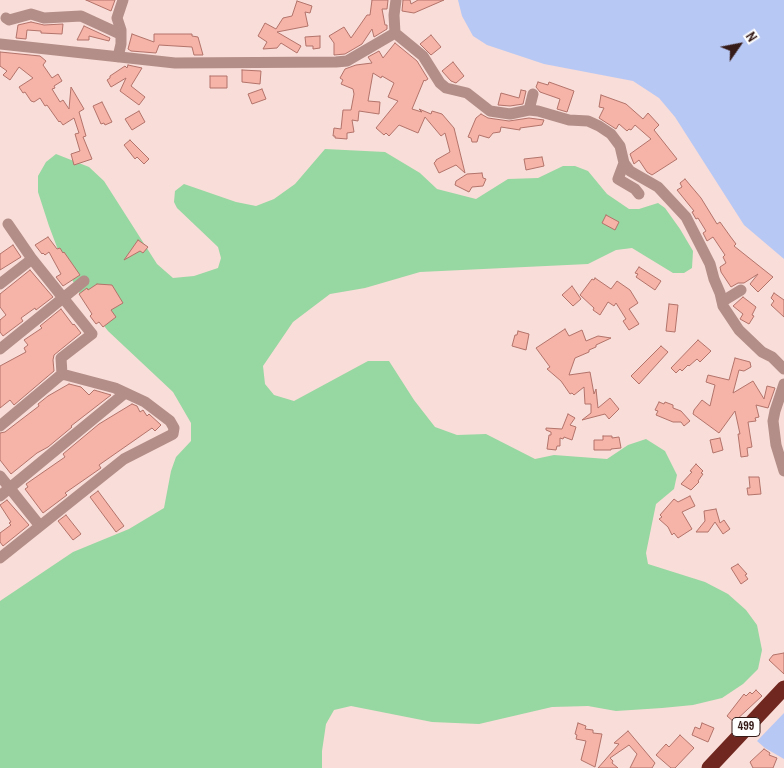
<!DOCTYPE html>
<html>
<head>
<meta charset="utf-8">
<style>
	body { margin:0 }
	#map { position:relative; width:784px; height:768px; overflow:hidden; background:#f9ddd8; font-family:"Archivo Narrow",sans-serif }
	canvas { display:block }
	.north { position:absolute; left:714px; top:20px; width:50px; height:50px; -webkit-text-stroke:4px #fff; paint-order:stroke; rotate:57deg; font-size:14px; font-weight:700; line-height:20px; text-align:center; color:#361c19 }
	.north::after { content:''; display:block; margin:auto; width:18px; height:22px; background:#361c19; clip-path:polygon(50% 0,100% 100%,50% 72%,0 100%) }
</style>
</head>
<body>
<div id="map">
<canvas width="784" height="768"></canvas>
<div class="north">N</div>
</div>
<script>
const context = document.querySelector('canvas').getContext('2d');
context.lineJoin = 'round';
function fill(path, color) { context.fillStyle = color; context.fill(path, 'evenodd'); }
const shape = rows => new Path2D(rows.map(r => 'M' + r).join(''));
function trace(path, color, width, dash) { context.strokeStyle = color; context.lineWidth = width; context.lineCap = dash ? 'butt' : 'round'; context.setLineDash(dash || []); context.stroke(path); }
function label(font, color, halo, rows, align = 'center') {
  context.font = font + ' "Archivo Narrow",sans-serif'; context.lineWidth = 5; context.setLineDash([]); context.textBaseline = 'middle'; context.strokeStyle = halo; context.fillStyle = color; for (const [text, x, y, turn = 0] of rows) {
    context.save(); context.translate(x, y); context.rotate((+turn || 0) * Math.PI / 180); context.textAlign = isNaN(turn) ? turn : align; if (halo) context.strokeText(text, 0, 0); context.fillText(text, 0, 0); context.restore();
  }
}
const green = shape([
	[325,149,385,152,420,173,437,189,476,199,508,179,538,178,563,166,575,166,588,171,607,194,629,209,639,209,658,203,665,208,680,229,693,251,692,268,684,273,673,273,632,248,616,250,588,264,420,272,365,288,330,294,293,322,263,366,265,384,274,395,294,401,368,361,389,361,414,400,435,427,457,435,486,434,535,459,554,455,607,459,628,445,646,439,665,451,677,475,674,489,656,504,646,553,648,564,705,582,728,594,746,610,757,625,762,650,758,669,743,684,722,698,693,705,662,708,616,711,588,706,552,707,479,724,432,722,351,706,334,710,326,724,322,751,322,768,0,768,0,601,73,552,129,529,164,508,171,471,176,457,191,441,191,423,173,392,108,331,80,294,63,263,49,226,38,192,38,176,46,162,56,154,89,167,104,181,157,264,173,278,194,276,218,268,221,258,218,247,177,208,174,202,175,191,184,184,236,202,256,206,274,199,295,184]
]);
const water = shape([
	[458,0,784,0,784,259,744,225,675,117,659,98,633,81,544,64,487,45,473,36,462,16],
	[784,713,784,759,765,748,757,741]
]);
const building = shape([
	[86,0,115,0,111,11,86,0],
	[372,0,388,0,387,9,382,9,385,25,387,25,387,29,374,37,372,29,362,44,345,54,334,55,334,43,329,36,344,27,351,38,367,15,370,15,372,0],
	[403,0,410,0,411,4,418,0,444,0,414,13,402,11,403,0],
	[297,1,312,6,310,13,305,12,308,26,277,32,301,46,297,53,281,43,277,48,263,49,267,42,258,36,265,23,276,29,283,18,292,16,297,1],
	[31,22,44,25,63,24,62,34,41,33,41,31,27,30,26,39,16,38,18,25,31,22],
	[84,26,110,38,109,41,89,36,89,40,77,40,84,26],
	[132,34,154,42,154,34,192,34,192,36,198,37,203,55,194,55,192,47,159,45,156,53,131,51,128,49,132,34],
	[431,35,441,47,431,55,420,44,431,35],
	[320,36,320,48,313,49,313,46,306,46,305,37,320,36],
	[395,43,417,61,428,79,425,81,424,80,412,109,422,112,419,109,431,114,432,111,442,114,454,128,465,173,456,165,439,173,434,163,436,161,436,160,450,152,445,133,441,136,425,117,418,133,399,125,389,136,386,133,384,135,376,128,398,101,388,97,394,83,382,76,381,78,373,73,368,101,380,102,379,114,359,111,358,121,352,120,354,132,347,133,347,139,335,138,335,136,333,136,334,128,341,129,343,110,351,110,354,94,353,89,341,84,343,80,340,78,345,69,356,65,372,63,368,57,379,51,383,58,395,43],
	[0,52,40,56,46,61,43,65,52,78,58,74,62,81,54,86,55,88,52,89,60,102,63,100,69,109,71,87,84,109,79,112,86,136,83,137,92,159,74,165,71,154,80,151,75,134,79,133,74,118,63,125,60,121,59,122,47,105,45,106,40,98,34,102,31,101,25,92,23,93,19,87,33,78,19,67,10,80,3,75,7,71,0,66,0,52],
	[453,62,464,76,456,83,451,81,442,71,453,62],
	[128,65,142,68,131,86,145,97,139,105,120,91,126,78,111,87,107,80,110,78,110,76,125,66,127,68,128,65],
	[242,70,261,71,260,84,242,82,242,70],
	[210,76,227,76,227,88,210,88,210,76],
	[538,82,548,85,549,82,574,91,567,112,557,109,560,99,540,92,536,87,538,82],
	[262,89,266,99,252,104,248,94,262,89],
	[521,90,526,91,523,104,510,106,498,105,501,93,519,98,521,90],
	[601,95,626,104,643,119,648,113,659,125,654,130,677,159,652,175,647,172,639,160,634,164,630,154,651,139,635,125,631,130,629,129,627,131,619,124,616,129,599,118,604,108,599,107,601,95],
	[102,102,112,122,105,125,104,123,101,124,93,106,102,102],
	[139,111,145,122,132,130,125,119,139,111],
	[481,114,488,118,509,121,529,118,544,120,542,125,520,128,520,130,501,127,500,132,493,133,489,138,479,135,477,142,472,142,471,138,468,137,476,118,481,114],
	[130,140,149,159,144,164,137,157,135,159,124,145,130,140],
	[542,157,544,166,526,170,524,159,542,157],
	[482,173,483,178,486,179,483,186,472,187,469,192,455,185,456,181,467,174,482,173],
	[685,179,701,198,717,224,720,222,730,236,736,244,734,246,773,277,758,292,750,284,758,274,744,283,738,283,731,287,721,272,720,267,726,263,723,257,725,255,713,237,707,241,703,233,706,231,698,218,696,219,692,212,694,211,677,190,682,187,680,183,685,179],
	[606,215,619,222,615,230,602,223,606,215],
	[48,237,57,249,60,248,63,253,64,252,80,275,63,286,56,277,61,274,49,252,45,255,43,253,42,254,35,245,48,237],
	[138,240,148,247,143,253,140,251,124,260,138,240],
	[13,245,21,257,0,270,0,254,13,245],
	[639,267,661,281,655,290,636,277,638,274,635,273,639,267],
	[30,270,53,297,36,310,35,308,21,318,23,321,3,336,0,332,0,320,6,315,0,307,0,294,30,270],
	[595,278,611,289,617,281,630,290,638,303,629,309,639,324,629,330,623,321,626,319,616,303,614,306,608,302,600,315,593,310,594,308,580,295,592,279,594,280,595,278],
	[97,284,112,285,123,303,111,310,116,317,103,327,99,322,96,324,90,316,92,314,79,294,87,288,88,290,97,284],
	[572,286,581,299,573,306,562,295,572,286],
	[774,293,784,300,784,317,771,305,774,301,771,298,774,293],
	[743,297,756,307,752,315,754,316,749,324,740,319,743,314,733,306,743,297],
	[669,304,678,305,675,332,666,331,669,304],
	[61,309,73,325,74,324,81,333,54,355,53,360,54,371,14,405,10,400,0,408,0,366,26,352,24,348,28,345,24,340,42,328,40,326,61,309],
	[565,329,569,336,582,330,586,341,598,336,611,338,596,345,596,347,589,350,589,352,575,358,569,375,590,372,594,394,596,389,598,408,610,398,619,409,609,419,605,414,582,420,591,413,591,404,585,404,584,387,574,395,572,393,570,394,561,381,547,369,550,367,536,348,565,329],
	[518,331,529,334,526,350,512,346,515,335,517,335,518,331],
	[698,340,711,351,700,362,697,359,689,366,688,365,682,371,680,369,676,373,671,368,698,340],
	[661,346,668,352,639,384,631,376,661,346],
	[735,358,750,362,751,367,744,371,739,370,733,393,753,381,764,399,767,386,775,388,768,408,756,405,759,417,755,418,756,421,748,422,752,447,747,448,748,456,741,457,738,434,740,434,735,411,719,433,693,414,694,410,702,400,710,406,715,385,706,382,708,375,729,380,735,358],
	[69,384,81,387,89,395,94,390,111,395,71,426,72,427,48,447,37,453,11,474,0,460,0,433,5,432,39,406,38,404,48,396,69,384],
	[659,402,664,404,665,402,673,405,673,408,681,411,690,421,684,426,681,422,673,422,656,415,658,411,655,410,659,402],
	[132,404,137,406,140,412,143,410,147,416,149,414,161,425,155,431,152,428,99,465,101,468,65,493,67,495,43,513,25,489,28,487,26,484,65,457,63,454,99,424,132,404],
	[568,414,575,418,570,425,576,427,572,440,564,437,563,439,560,438,560,446,557,446,556,450,547,449,549,435,551,435,551,432,546,430,546,428,562,429,568,414],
	[603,436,612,436,612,438,619,437,621,448,611,449,611,450,594,450,594,440,603,440,603,436],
	[720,438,723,450,713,453,710,440,720,438],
	[696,464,703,471,701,473,703,474,698,481,699,482,691,490,681,484,692,472,690,471,696,464],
	[749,477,759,477,761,494,748,495,747,488,750,488,749,477],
	[98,491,124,526,116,532,90,497,98,491],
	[690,496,695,506,682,512,692,529,678,538,674,533,672,535,668,527,659,519,662,517,660,515,674,499,678,502,690,496],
	[7,500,29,525,3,546,0,542,0,533,11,525,9,523,11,522,0,505,7,500],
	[716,509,720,523,724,520,730,529,723,534,715,522,708,532,696,532,705,521,704,511,716,509],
	[66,515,81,534,73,540,58,521,66,515],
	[738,564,747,574,745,575,748,579,741,584,731,568,738,564],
	[784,653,784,674,769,660,773,655,784,653],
	[756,690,762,696,734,722,727,716,744,694,746,696,750,692,752,694,756,690],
	[578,723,586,726,585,729,593,730,593,733,602,734,595,767,581,760,586,741,576,739,577,735,575,734,578,723],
	[702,723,714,728,708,742,692,735,695,727,700,729,702,723],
	[628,731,655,763,652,768,630,768,637,754,629,745,610,758,613,761,612,763,618,768,598,768,619,744,614,743,628,731],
	[680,735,694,748,675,768,671,768,656,755,666,744,669,747,680,735],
	[764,749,770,753,769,755,777,758,773,768,753,768,750,762,764,749]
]);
const minor = shape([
	[396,0,394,15,395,33,423,56,440,83,446,88,467,93,490,111,510,114,529,110,538,111,569,120,588,121,599,126,611,134,620,146,624,163,630,171,658,187,686,217,710,264,714,279,720,293,723,306,739,330,762,352,772,357,784,369],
	[6,18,9,20,31,14,44,18,81,16,120,34],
	[0,44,175,63,336,62,347,61,395,33],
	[118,57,121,44,121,30,117,18,123,0],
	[529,110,533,94],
	[624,163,618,179,635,189,639,194],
	[8,224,32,259],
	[0,284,32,259,92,334,61,358,62,374],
	[723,301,741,290],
	[0,349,84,281],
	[784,384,775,411,773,421,776,445,784,471],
	[0,426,62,374],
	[0,476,40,526],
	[0,496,125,393],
	[0,558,124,459,173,434,174,428,170,421,145,402,115,388,62,374]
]);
const highway = shape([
	[709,768,784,688]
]);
const shields = [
	[746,727,28]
];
const shieldNames = [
	["499",746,727]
];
fill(green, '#97d7a2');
fill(water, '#b8c8f4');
fill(building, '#f6b3a8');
trace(building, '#b2736a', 1);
trace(minor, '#b38d87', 11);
trace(highway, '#70271f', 15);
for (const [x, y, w] of shields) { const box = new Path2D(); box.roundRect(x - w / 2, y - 9.5, w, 19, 4); context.fillStyle = '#fff'; context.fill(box); trace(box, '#361c19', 1); }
label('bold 12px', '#361c19', null, shieldNames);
</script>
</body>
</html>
